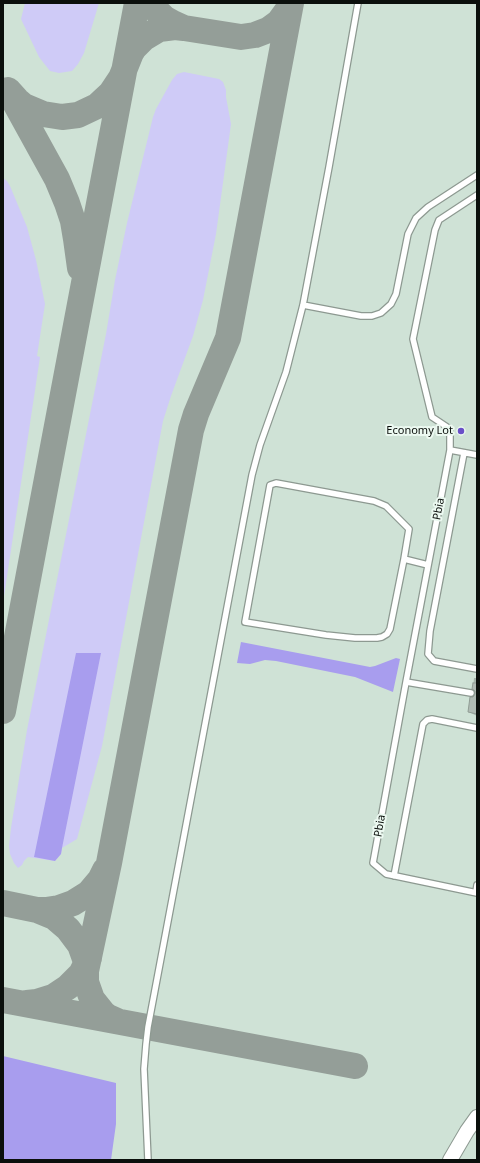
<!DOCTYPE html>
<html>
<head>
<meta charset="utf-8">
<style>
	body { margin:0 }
	#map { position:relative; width:480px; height:1163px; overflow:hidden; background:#dfebe3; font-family:"Noto Sans",sans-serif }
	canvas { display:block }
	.frame { position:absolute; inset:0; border:4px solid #0b0f0c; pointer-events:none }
</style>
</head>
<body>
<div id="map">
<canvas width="480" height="1163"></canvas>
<div class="frame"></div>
</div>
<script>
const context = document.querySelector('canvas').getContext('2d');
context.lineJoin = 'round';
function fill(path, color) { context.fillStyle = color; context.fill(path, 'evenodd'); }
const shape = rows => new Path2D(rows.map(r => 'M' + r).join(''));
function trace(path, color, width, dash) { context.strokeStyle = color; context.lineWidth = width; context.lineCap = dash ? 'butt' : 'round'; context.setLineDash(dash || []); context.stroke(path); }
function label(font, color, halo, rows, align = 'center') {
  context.font = font + ' "Noto Sans",sans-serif'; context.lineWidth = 4; context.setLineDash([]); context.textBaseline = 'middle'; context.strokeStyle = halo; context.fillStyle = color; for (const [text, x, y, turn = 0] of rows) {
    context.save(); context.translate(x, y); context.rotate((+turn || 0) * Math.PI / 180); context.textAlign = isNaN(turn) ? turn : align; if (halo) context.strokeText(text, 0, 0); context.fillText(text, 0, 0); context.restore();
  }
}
const built = shape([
	[3,3,477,3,477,1160,3,1160]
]);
const green = shape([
	[25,3,99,3,84,53,78,64,72,71,59,73,50,71,39,57,21,19],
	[184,72,219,79,223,82,226,90,226,97,231,124,216,234,203,300,193,336,171,396,163,421,102,746,77,839,62,848,61,854,55,861,28,857,24,861,22,865,18,868,14,863,10,854,9,846,11,828,27,730,106,334,115,280,127,223,153,117,156,109,172,80,177,74],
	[3,178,7,181,10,186,27,227,36,260,45,304,37,356,40,357,3,603]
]);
const water = shape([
	[241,642,370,667,375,666,396,658,400,659,393,692,355,677,276,661,265,660,250,664,237,663],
	[76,653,101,653,62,848,61,854,55,861,34,857],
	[3,1056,116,1083,116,1124,111,1160,3,1160]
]);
const shadow = shape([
	[474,678,477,678,477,716,469,712,473,698,476,694,476,691,473,688]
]);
const taxiway = shape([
	[151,3,155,9,164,18,173,23,184,28,241,37,255,35,268,30,279,22,287,11,290,4],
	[80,268,76,239,73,221,67,203,57,179,8,90,17,100,24,106,43,114,62,117,78,115,97,106,111,93,121,78,131,53,134,48,144,38,159,29,175,27,184,28],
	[3,711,137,3],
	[3,903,37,910,46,910,59,908,73,903,89,893,100,880,105,870],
	[37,910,54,917,68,929,80,945,85,959,86,971],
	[3,1000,355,1066],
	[27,1003,37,1002,53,997,68,987,81,974,89,958],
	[117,1021,108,1017,104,1014,92,999,86,982,86,971,109,863,191,430,196,414,228,338,291,3]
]);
const building = shape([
	[473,683,477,683,477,714,468,712,470,697,473,697,475,694,475,691,472,689,473,683]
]);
const service = shape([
	[477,195,439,220,435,230,413,339,432,417,450,429,450,450,406,682,373,863,386,874,477,893],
	[303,305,361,316,372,316,381,313,391,304,396,294,408,234,416,218,428,207,477,175],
	[450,450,477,455],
	[464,453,430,631,428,654,434,661,477,669],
	[404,559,390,629,387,634,382,637,377,638,355,638,326,635,245,622,270,485,276,483,374,501,386,506,409,529,404,559,428,565],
	[406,682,471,693],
	[394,876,423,724,427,720,432,719,477,728],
	[476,892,477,885],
	[148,1160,144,1069,146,1044,148,1027,252,475,260,445,286,372,303,305,329,167,358,3]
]);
const tertiary = shape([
	[450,1160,467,1131,477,1117]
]);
const markers = [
	[461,431,4,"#6a4fc8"]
];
const poiNames = [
	["Economy Lot",453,431]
];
const streetNames = [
	["Pbia",439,509,-79],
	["Pbia",380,826,-80]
];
fill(built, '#cfe2d6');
fill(green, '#cfcbf7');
fill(water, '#a89dee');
fill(shadow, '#0003');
trace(taxiway, '#949e98', 26);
fill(building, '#b0bbb4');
trace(building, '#919d95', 1);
trace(service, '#8d9991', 8);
trace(tertiary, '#8d9991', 16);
trace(service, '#fff', 5.5);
trace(tertiary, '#fff', 14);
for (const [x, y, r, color] of markers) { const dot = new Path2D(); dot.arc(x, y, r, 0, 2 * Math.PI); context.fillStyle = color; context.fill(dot); trace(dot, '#ecf9f1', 1.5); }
label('11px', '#0b0f0c', '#ecf9f1', poiNames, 'right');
label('11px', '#0b0f0c', '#ecf9f1', streetNames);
</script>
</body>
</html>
